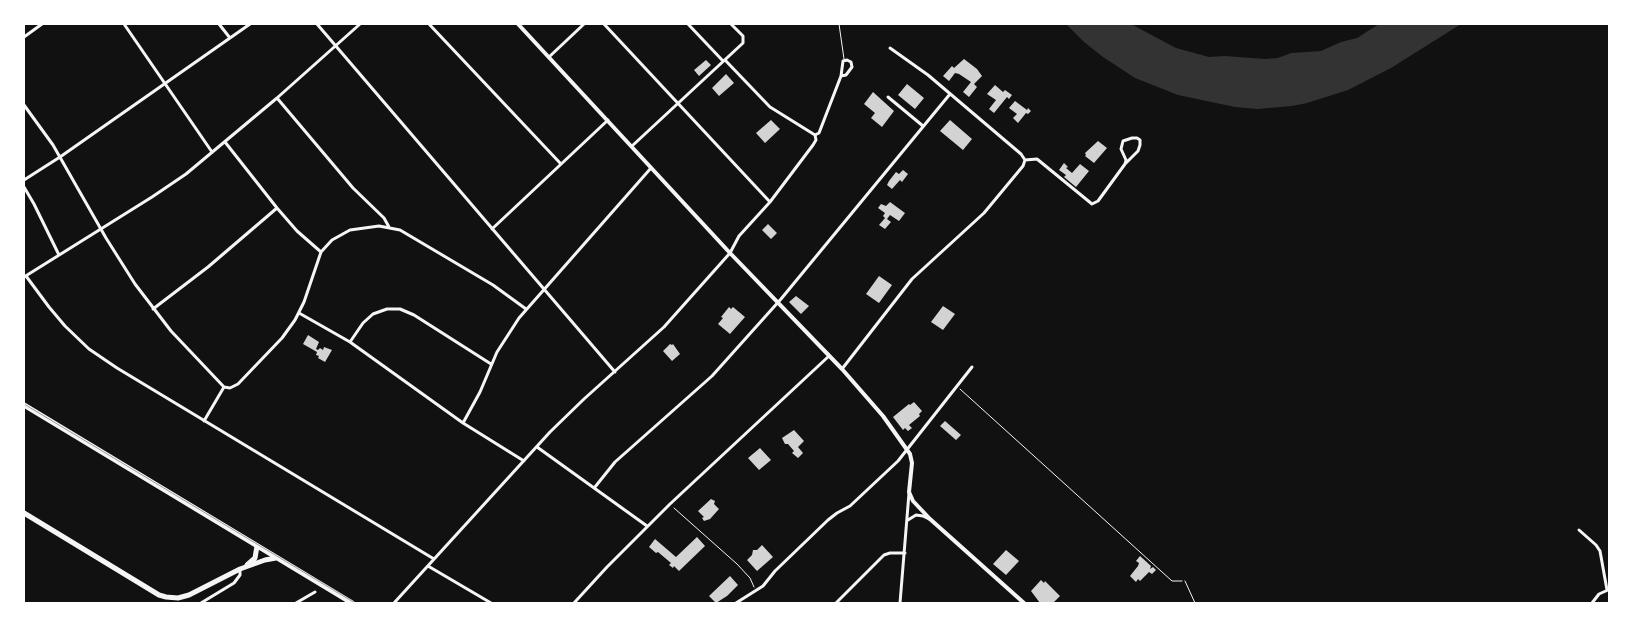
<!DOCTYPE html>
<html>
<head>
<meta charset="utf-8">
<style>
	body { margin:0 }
	#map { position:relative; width:1633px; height:627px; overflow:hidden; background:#111; font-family:Literata,serif }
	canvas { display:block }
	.frame { position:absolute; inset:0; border:25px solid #fff; pointer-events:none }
</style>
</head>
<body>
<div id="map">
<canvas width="1633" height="627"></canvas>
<div class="frame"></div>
</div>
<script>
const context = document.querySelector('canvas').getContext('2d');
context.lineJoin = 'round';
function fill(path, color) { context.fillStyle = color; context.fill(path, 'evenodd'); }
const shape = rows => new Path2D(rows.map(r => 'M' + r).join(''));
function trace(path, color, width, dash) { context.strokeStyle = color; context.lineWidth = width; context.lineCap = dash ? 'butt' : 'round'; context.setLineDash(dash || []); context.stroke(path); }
const water = shape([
	[1066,24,1131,24,1176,48,1209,57,1225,56,1265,59,1278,58,1291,53,1321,51,1341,42,1357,38,1379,24,1461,24,1391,68,1348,90,1307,103,1292,106,1257,109,1235,107,1178,95,1135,78,1103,57,1084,42]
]);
const building = shape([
	[964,59,977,69,982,76,974,84,977,87,969,97,963,92,971,82,959,74,955,73,949,81,943,76,952,66,954,68],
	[706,60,711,65,699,76,694,70],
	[726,74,734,83,719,96,712,88],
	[907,84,924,98,915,109,898,95],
	[995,85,1003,92,1005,90,1012,95,1009,99,1007,97,994,113,989,109,996,100,987,94],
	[873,92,894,111,882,127,871,118,875,113,864,104],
	[1015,101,1027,110,1028,108,1031,111,1028,114,1026,113,1018,123,1013,118,1017,114,1009,108],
	[771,120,780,129,765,143,756,133],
	[950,120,972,139,963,150,940,131],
	[1098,141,1107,148,1094,163,1085,156,1086,155,1085,153],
	[1064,163,1068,167,1066,168,1072,173,1080,164,1089,171,1076,187,1064,177,1066,175,1059,170],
	[903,170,908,174,902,182,900,180,892,189,887,185,889,181,896,172,899,174],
	[890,202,905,213,899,221,890,215,887,219,891,222,885,229,879,225,885,218,883,216,885,213,878,208,881,204,886,206],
	[768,224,777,233,771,239,762,230],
	[879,276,892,285,879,303,866,294],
	[796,296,809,306,801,314,789,302],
	[943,306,955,314,943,330,931,322],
	[729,307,731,309,733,307,745,317,730,334,718,324,723,318,721,317],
	[308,335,319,342,316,349,318,350,320,348,323,350,324,347,332,350,325,362,318,358,319,356,316,355,317,352,303,344],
	[670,344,672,345,673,344,680,354,672,361,663,351],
	[914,402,922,411,919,414,920,416,909,425,912,428,908,431,905,428,903,430,893,417,909,404,910,405],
	[945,421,961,435,956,440,940,426],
	[794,430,804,441,798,447,803,453,798,458,792,453,794,451,788,444,785,444,782,438],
	[760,448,771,460,759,470,748,458],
	[711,499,715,501,714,504,719,509,710,519,704,521,702,518,704,517,698,511],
	[697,537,705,546,679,571,674,566,673,568,669,565,671,563,658,552,656,553,649,547,655,539,676,557],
	[762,545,773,557,757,571,747,560,752,555,753,550,757,550],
	[1006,550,1019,561,1006,575,993,564],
	[1140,556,1151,566,1150,569,1153,567,1156,570,1152,574,1149,572,1140,581,1138,579,1136,582,1130,576,1138,566,1139,563,1136,561],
	[730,576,738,585,727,596,716,603,709,596],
	[1041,580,1044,583,1045,581,1060,596,1053,603,1040,603,1031,591]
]);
const path = shape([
	[960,389,1172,581,1182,581],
	[674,508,737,564,750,578,754,587]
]);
const service = shape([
	[839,24,844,59],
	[1185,581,1195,603]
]);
const minor = shape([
	[124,24,212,152],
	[219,24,230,38],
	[317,24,615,372],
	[429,24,561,164],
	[604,24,770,202],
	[688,24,723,61],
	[24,37,42,24],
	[890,48,928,75,1021,154,1025,160],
	[549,57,584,24],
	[725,60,770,107,815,135],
	[888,97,923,126],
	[277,98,353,188,384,218,389,227],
	[24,105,53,145,106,238,135,284,171,331,224,387],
	[225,142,277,208,297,231,321,252],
	[632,146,743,43,743,36,731,24],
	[1025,160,1037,159,1092,204,1098,201,1125,164,1126,160,1121,149,1123,141,1132,138,1137,138,1140,140,1140,145,1138,151,1125,164],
	[24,180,60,157,250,24],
	[24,187,34,204,59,255],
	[492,229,608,120],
	[26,276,49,307,65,326,89,349,117,368,434,559],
	[24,277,152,197,186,174,277,98,360,24],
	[153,309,208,267,277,208],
	[299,313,350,342,463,423,524,461],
	[350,342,363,323,373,314,387,309,400,309,414,315,491,364],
	[842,369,912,279,984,213,1023,166,1025,160],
	[204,421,224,387,230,388,238,384,282,338,295,320,304,302,321,252,332,240,350,230,379,226,400,230,493,285,526,309],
	[463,423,480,392,497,352,519,318,651,168],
	[537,447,647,526],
	[595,487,615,462,712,376,781,299,950,94],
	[908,520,916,515,923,516,929,519],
	[1579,530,1596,545,1600,551,1607,590],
	[428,566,491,603],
	[201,603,234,583,240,575,240,569],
	[296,603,315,592],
	[394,603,550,432,584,399,664,327,730,253,739,236,770,202,813,145,816,140,815,135,819,133,841,76,846,75,852,67,851,62,847,60,843,61,841,76],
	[574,603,607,567,670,504,829,356],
	[736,603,763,586,775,571,828,520,837,513,850,506,898,461,972,367],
	[836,603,884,555,890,553,905,553],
	[900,603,909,493],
	[1592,603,1599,594,1608,590]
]);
const tertiary = shape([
	[518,24,730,253,842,369,883,416,910,454,912,463,909,492,913,501,930,519,1024,603]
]);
const primary = shape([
	[24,405,352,603],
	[24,513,159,595,166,597,178,598,189,595,240,569,265,560,276,558],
	[247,565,255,558,257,546]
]);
const tram = shape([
	[24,404,355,603]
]);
fill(water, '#333');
fill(building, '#d3d3d3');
trace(path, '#f5f5f5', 1);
trace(service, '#f5f5f5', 1);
trace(minor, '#f5f5f5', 3);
trace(tertiary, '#f5f5f5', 4);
trace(primary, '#f5f5f5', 5);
trace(tram, '#9a9a9a', 1);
</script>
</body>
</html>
